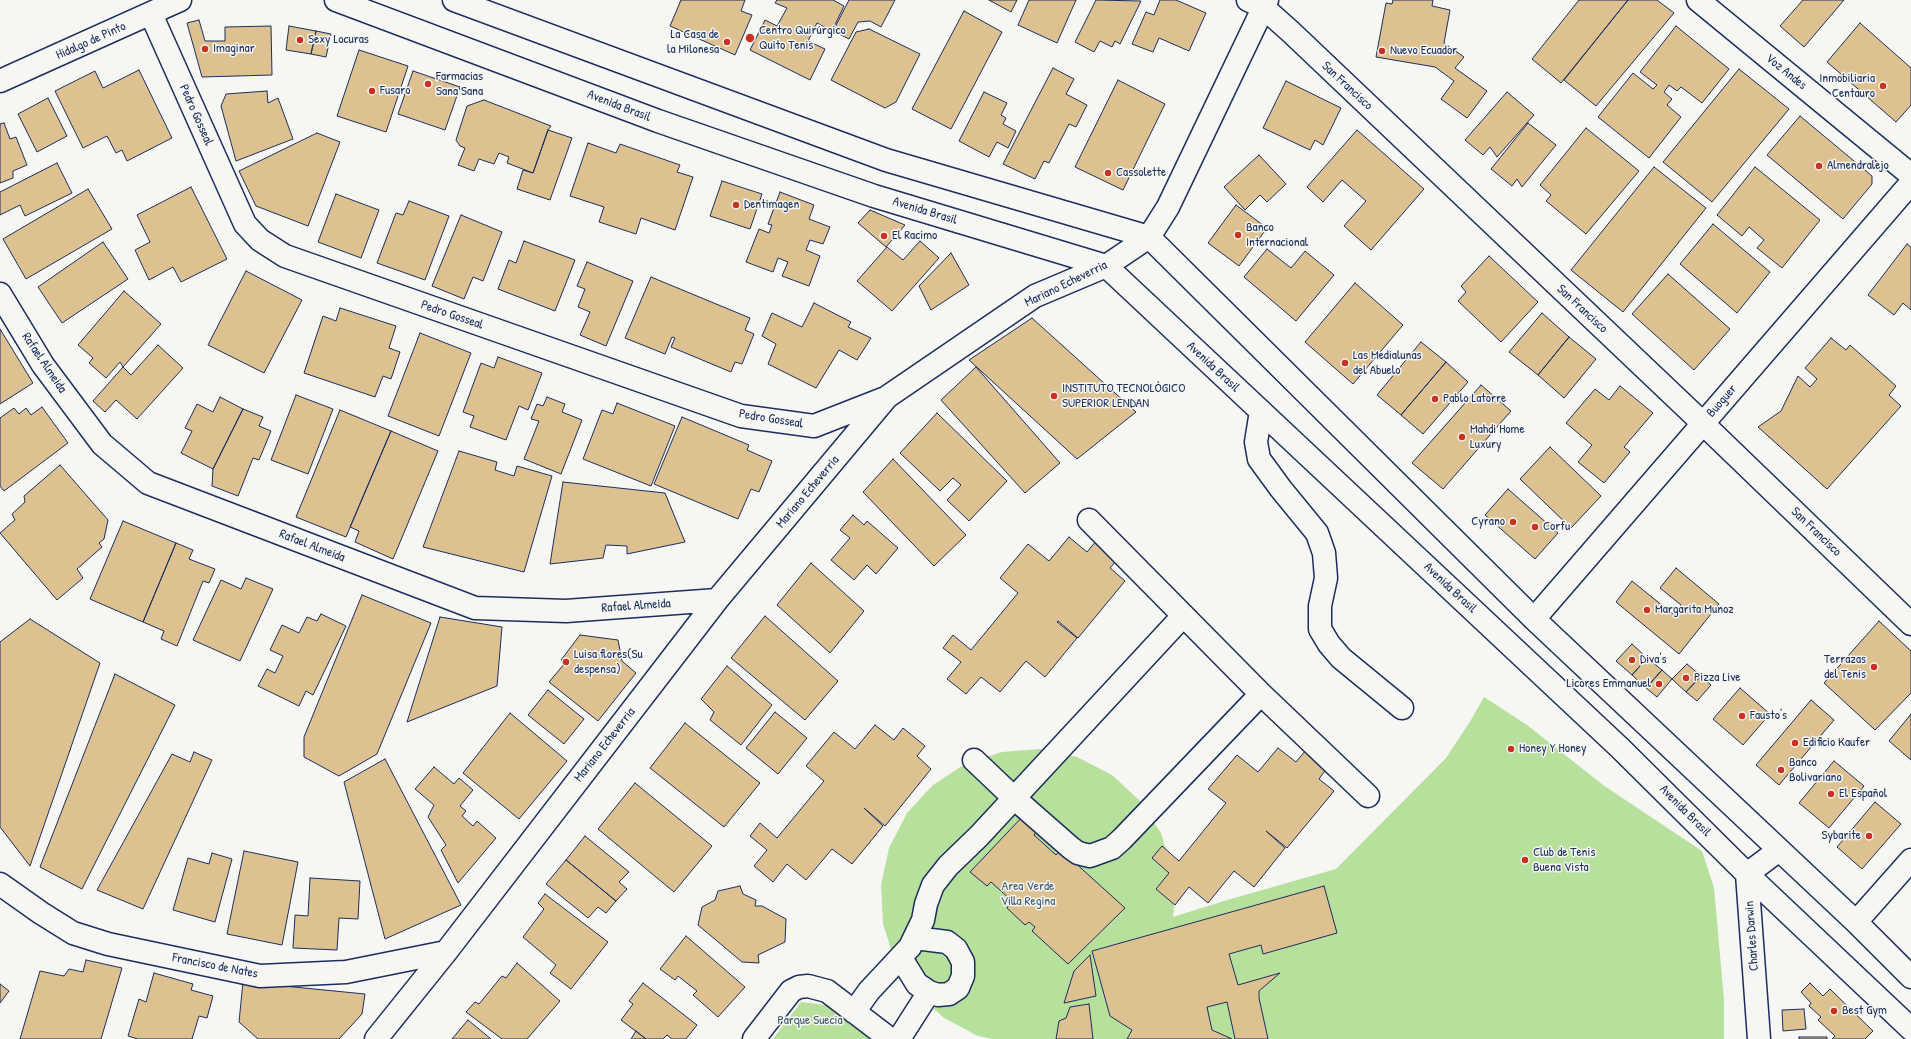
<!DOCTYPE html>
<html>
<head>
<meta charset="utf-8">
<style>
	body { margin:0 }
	canvas { display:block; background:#f6f6f2 }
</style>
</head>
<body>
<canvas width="1911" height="1039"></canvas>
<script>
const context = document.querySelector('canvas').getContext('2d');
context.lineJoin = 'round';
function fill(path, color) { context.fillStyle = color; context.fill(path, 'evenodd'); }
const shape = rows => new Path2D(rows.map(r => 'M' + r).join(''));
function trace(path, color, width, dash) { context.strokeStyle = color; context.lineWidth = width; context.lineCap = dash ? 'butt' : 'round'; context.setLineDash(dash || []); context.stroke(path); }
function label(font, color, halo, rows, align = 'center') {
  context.font = font + ' "Patrick Hand",sans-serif'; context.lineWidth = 3; context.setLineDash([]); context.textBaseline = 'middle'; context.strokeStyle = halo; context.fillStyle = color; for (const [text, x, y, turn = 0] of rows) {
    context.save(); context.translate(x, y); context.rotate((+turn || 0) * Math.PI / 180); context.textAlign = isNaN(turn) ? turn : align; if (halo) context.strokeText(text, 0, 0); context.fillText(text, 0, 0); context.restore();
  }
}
const green = shape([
	[1484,697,1527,725,1603,785,1702,851,1714,888,1724,1000,1724,1039,992,1039,978,1036,944,1018,916,992,895,961,883,924,881,885,889,848,907,813,933,785,965,764,1002,752,1040,749,1077,757,1112,775,1140,801,1161,833,1172,869,1174,908,1173,917,1224,901,1336,869,1446,758,1471,720],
	[801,1002,833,1006,875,1039,773,1039]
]);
const building = shape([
	[681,0,745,0,741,11,752,15,735,55,670,26,681,0],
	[777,0,833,0,844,6,832,31,817,23,808,41,825,49,810,80,750,50,765,20,777,26,787,8,775,3,777,0],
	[849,0,895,0,881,27,870,21,858,22,849,39,833,31,849,0],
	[989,0,1017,0,1011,12,989,0],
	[1029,0,1076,0,1057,43,1018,25,1029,0],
	[1096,0,1141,1,1120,44,1115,41,1112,47,1100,41,1094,52,1075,42,1096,0],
	[1160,0,1176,0,1206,13,1189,51,1159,38,1153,52,1132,44,1146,12,1154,15,1160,0],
	[1393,0,1433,0,1432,6,1450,10,1444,43,1464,57,1455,68,1487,91,1467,118,1441,99,1454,81,1435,67,1376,57,1386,3,1392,4,1393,0],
	[1579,0,1628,0,1561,83,1532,59,1579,0],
	[1628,0,1657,0,1674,13,1596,106,1564,80,1628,0],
	[1803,0,1844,0,1804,47,1780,26,1803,0],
	[964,11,1002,32,951,129,912,109,964,11],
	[199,20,205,41,225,41,225,27,271,26,272,75,202,77,187,23,199,20],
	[1860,23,1911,68,1911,105,1896,122,1827,62,1860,23],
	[289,26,316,31,311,54,286,50,289,26],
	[1676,26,1729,69,1702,103,1681,87,1677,91,1669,85,1664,92,1672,99,1667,105,1681,117,1649,158,1598,117,1633,73,1653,89,1657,85,1640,72,1676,26],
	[869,29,920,54,896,102,885,108,831,80,856,32,869,29],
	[316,31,331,34,326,57,311,54,316,31],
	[359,50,408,66,386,132,337,116,359,50],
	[1053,68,1074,79,1066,94,1087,105,1076,127,1069,124,1049,163,1044,161,1035,179,1003,164,1053,68],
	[1739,69,1789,109,1712,202,1663,162,1739,69],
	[139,70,172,138,127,161,122,150,116,153,107,136,83,148,55,91,95,71,103,88,139,70],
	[413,71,460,87,445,130,398,114,413,71],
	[1118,80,1165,104,1123,190,1075,167,1118,80],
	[1286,81,1341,108,1323,145,1315,140,1310,150,1263,128,1286,81],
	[267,91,268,103,278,98,293,139,236,161,221,106,226,94,267,91],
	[984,92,1007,103,1001,115,1006,118,1003,124,1016,131,1008,148,997,142,989,157,959,141,984,92],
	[1507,92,1534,115,1497,157,1490,147,1483,155,1465,140,1507,92],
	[48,98,67,136,37,152,18,114,48,98],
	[484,100,551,126,548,130,533,173,507,163,509,157,499,153,494,164,479,159,474,171,458,165,465,148,460,146,456,140,467,106,484,100],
	[1800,116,1872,176,1872,184,1843,219,1767,155,1800,116],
	[4,123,10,139,16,137,27,165,13,171,13,178,0,183,0,124,4,123],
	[1528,123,1556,145,1522,187,1517,179,1512,186,1491,169,1528,123],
	[1586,128,1639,171,1586,234,1546,201,1551,195,1540,185,1586,128],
	[548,130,572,138,550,200,517,189,523,170,533,173,548,130],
	[1357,130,1424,189,1371,250,1344,226,1366,201,1342,180,1323,202,1307,187,1357,130],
	[317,133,340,142,308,226,256,206,239,171,317,133],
	[588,143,616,153,620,144,680,165,677,172,693,177,675,230,641,218,636,234,599,222,604,207,570,196,588,143],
	[1259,155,1286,184,1267,202,1260,195,1245,210,1224,187,1259,155],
	[57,163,72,193,25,216,20,205,0,215,0,192,57,163],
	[1654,167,1706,208,1623,312,1571,270,1654,167],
	[1755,167,1820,220,1782,268,1757,248,1764,240,1749,227,1742,236,1717,215,1755,167],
	[722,181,762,194,750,229,710,216,722,181],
	[191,187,227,259,181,282,173,267,149,280,135,250,150,242,137,215,191,187],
	[88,189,112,229,26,279,3,239,88,189],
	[780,192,814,205,809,219,830,227,823,244,810,240,806,250,820,256,809,286,782,276,788,262,778,258,773,272,746,262,759,229,769,233,772,225,768,224,780,192],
	[336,194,379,210,361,258,318,242,336,194],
	[409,201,449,216,425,280,377,263,396,213,403,215,409,201],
	[1236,205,1267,228,1239,266,1208,243,1236,205],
	[870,210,905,225,886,247,858,223,870,210],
	[461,215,502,232,483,281,473,277,464,299,432,286,461,215],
	[1713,224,1770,272,1737,313,1680,264,1713,224],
	[524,241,575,260,555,311,498,289,509,260,516,263,524,241],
	[920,241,939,258,892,311,857,281,887,247,903,260,920,241],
	[103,242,128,279,62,323,38,287,103,242],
	[1907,244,1911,247,1911,310,1903,303,1894,315,1868,295,1907,244],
	[1267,249,1291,268,1305,251,1334,275,1296,321,1244,277,1267,249],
	[951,253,969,285,931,310,919,286,951,253],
	[1489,256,1538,302,1501,342,1458,301,1466,292,1461,286,1489,256],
	[587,262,633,281,606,346,580,335,590,312,578,307,585,289,577,286,587,262],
	[246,271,302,300,264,373,208,345,246,271],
	[1668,274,1730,329,1694,370,1632,314,1668,274],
	[651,277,750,318,745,330,754,334,742,364,735,362,731,372,671,347,675,338,672,337,665,354,625,338,651,277],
	[1355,283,1403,325,1353,384,1305,342,1355,283],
	[124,291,161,324,123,367,120,362,106,378,89,363,93,358,78,345,124,291],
	[814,303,851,322,848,327,871,338,857,360,839,350,816,388,768,364,776,344,762,336,772,313,802,327,814,303],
	[340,308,396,326,389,348,400,352,391,379,383,376,375,397,304,373,323,316,336,321,340,308],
	[1542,313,1569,337,1538,375,1509,352,1542,313],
	[1032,318,1136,412,1077,459,969,360,1032,318],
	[0,329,33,383,0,404,0,329],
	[420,333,471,353,439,436,388,416,420,333],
	[1569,337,1596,359,1564,398,1538,375,1569,337],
	[1831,338,1846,350,1850,345,1896,386,1889,395,1901,406,1827,489,1758,427,1781,411,1798,376,1810,387,1817,379,1805,368,1831,338],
	[1421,342,1446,362,1401,415,1377,395,1421,342],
	[158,345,183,368,137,419,116,400,105,412,93,401,123,367,131,375,158,345],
	[498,357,542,373,528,410,519,406,506,440,470,427,474,416,463,412,481,363,494,368,498,357],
	[1446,362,1468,382,1423,434,1401,415,1446,362],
	[976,367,1060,463,1025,493,941,400,976,367],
	[1481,385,1511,411,1443,489,1412,463,1481,385],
	[1620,386,1653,413,1624,447,1630,452,1604,483,1578,462,1592,445,1566,423,1595,389,1609,400,1620,386],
	[296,395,333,409,308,474,271,460,296,395],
	[220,397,243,409,213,469,181,453,192,431,185,428,197,404,213,412,220,397],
	[547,397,565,404,562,412,582,420,561,474,524,459,539,421,531,419,537,404,543,406,547,397],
	[617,403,675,426,651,486,583,459,602,410,613,414,617,403],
	[42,407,68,443,4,491,0,486,0,418,14,408,19,414,26,408,31,415,42,407],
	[243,409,263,417,259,426,271,431,259,460,253,458,238,496,212,486,213,469,243,409],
	[340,410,391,431,346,537,296,517,340,410],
	[937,413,1007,481,969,521,947,500,961,485,953,478,940,491,900,453,937,413],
	[682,417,749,445,747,450,772,461,759,492,751,489,738,519,654,484,682,417],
	[391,431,438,451,393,559,355,542,359,531,350,527,391,431],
	[1550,447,1601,496,1571,528,1520,479,1550,447],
	[459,451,497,462,495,470,514,476,517,466,552,476,524,572,423,547,459,451],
	[893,459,966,535,934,566,863,492,893,459],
	[60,465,108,520,104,539,99,543,102,547,77,569,83,578,57,600,0,533,15,520,12,514,25,502,24,496,60,465],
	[563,482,665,493,685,542,627,554,627,546,606,545,603,558,550,564,563,482],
	[1508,489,1558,533,1535,559,1485,515,1508,489],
	[853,515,864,525,867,521,898,548,876,574,867,565,854,580,831,560,850,538,840,530,853,515],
	[123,521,176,543,143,622,90,599,123,521],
	[1069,537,1087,552,1097,540,1119,558,1110,568,1125,581,1078,638,1058,621,1057,622,1077,638,1045,677,1026,661,1000,692,981,677,966,694,947,679,961,662,943,648,953,635,971,650,1018,593,1000,578,1028,544,1049,561,1069,537],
	[176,543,193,550,189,559,215,569,209,583,203,581,177,646,161,639,164,631,143,622,176,543],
	[811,563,864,611,830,653,777,605,811,563],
	[1676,568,1719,604,1679,654,1616,602,1632,581,1674,615,1681,605,1660,588,1676,568],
	[246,578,273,589,240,661,193,640,221,580,241,589,246,578],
	[362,595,431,623,377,754,339,776,304,757,304,737,362,595],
	[321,614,346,626,313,695,306,691,299,706,258,686,267,669,275,673,283,656,270,650,282,625,299,633,307,617,317,621,321,614],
	[765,616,838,681,805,720,731,658,765,616],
	[440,617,502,627,497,686,407,722,440,617],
	[30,619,100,663,30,866,0,827,0,642,30,619],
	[1879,621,1911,651,1911,693,1875,730,1824,683,1879,621],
	[580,635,618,640,622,661,636,673,598,721,549,682,565,663,561,660,580,635],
	[1632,644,1647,658,1632,675,1616,661,1632,644],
	[1647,658,1662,670,1646,688,1632,675,1647,658],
	[1687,664,1701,676,1686,692,1672,679,1687,664],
	[727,666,772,705,741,745,710,720,714,712,701,699,727,666],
	[1662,670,1672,679,1657,697,1646,688,1662,670],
	[115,674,175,705,82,889,40,867,115,674],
	[1701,676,1711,685,1697,701,1686,692,1701,676],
	[1740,688,1770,714,1743,745,1713,719,1740,688],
	[548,690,584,719,564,744,528,715,548,690],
	[1811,700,1834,720,1779,785,1756,765,1811,700],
	[775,712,807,738,778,774,746,748,775,712],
	[510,713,567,761,519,819,463,773,510,713],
	[1911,714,1911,760,1889,741,1911,714],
	[685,723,760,783,724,827,650,768,685,723],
	[875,725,894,740,903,728,925,746,917,756,931,769,885,826,864,808,883,826,852,864,832,849,806,880,787,864,773,882,754,866,767,850,750,836,760,823,777,838,824,781,806,766,834,732,855,749,875,725],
	[1278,748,1296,762,1306,750,1327,768,1319,779,1334,791,1287,848,1266,831,1285,848,1254,887,1234,871,1208,903,1189,887,1175,905,1156,889,1169,873,1152,858,1162,846,1179,861,1226,803,1208,789,1237,755,1258,772,1278,748],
	[194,752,212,760,143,909,97,890,172,754,190,762,194,752],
	[385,759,461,905,385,939,344,782,385,759],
	[1834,761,1864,786,1829,828,1799,803,1834,761],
	[434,767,454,784,459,778,473,790,460,806,466,811,462,816,473,826,477,821,496,838,458,883,441,850,446,845,428,817,434,805,415,789,434,767],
	[635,783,712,846,674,892,598,829,635,783],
	[1875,802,1901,824,1862,869,1837,847,1875,802],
	[1024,815,1039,828,1034,835,1056,855,1061,850,1125,908,1068,964,1032,931,1035,927,1029,922,1025,925,1007,908,1012,901,991,882,987,886,970,872,1024,815],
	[585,836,629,872,619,882,627,889,616,901,566,860,585,836],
	[244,851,298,862,282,945,227,934,244,851],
	[212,853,232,859,215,922,173,910,188,858,209,864,212,853],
	[566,860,616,901,606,913,598,907,588,918,546,884,566,860],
	[310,878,360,881,358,919,339,918,337,950,293,948,295,915,308,916,310,878],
	[740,886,743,894,756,900,755,906,762,906,786,919,785,942,758,955,759,963,742,962,698,925,702,907,715,900,718,891,740,886],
	[1324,886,1337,933,1263,954,1261,945,1229,954,1238,985,1280,973,1259,991,1259,998,1268,1039,1235,1039,1227,1002,1207,1007,1212,1030,1232,1039,1127,1039,1132,1030,1110,1016,1092,951,1324,886],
	[545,894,608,942,571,989,550,973,556,965,523,937,544,909,538,903,545,894],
	[686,936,745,987,718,1017,693,995,697,991,678,976,675,980,660,969,686,936],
	[1090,955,1096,996,1064,1003,1074,971,1090,955],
	[86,960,122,968,101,1039,20,1039,40,971,64,976,69,969,83,972,86,960],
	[517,963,560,1001,527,1039,502,1039,466,1012,475,1002,479,1004,502,976,506,978,517,963],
	[154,973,193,984,191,990,213,996,207,1018,199,1016,192,1039,138,1039,128,1036,139,999,146,1002,154,973],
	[243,982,365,994,362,1014,339,1039,258,1039,239,1022,243,982],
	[643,983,697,1025,686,1039,672,1039,667,1035,663,1039,646,1039,621,1020,633,1004,629,1001,643,983],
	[1810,983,1823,996,1830,989,1873,1031,1865,1039,1832,1039,1835,1036,1818,1020,1821,1017,1809,1006,1811,1003,1801,992,1810,983],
	[0,984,9,991,0,1003,0,984],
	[1089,1004,1093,1039,1056,1039,1059,1021,1066,1018,1070,1007,1089,1004],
	[1804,1009,1806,1029,1783,1031,1782,1010,1804,1009],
	[468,1020,491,1039,452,1039,468,1020],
	[636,1031,646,1039,631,1039,636,1031],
	[1799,1037,1827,1037,1827,1039,1799,1039,1799,1037]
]);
const minor = shape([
	[336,0,658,121,874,196,1106,266,1620,748,1747,874,1911,1029],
	[454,0,886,160,1149,237,1534,619,1856,922,1911,977],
	[1248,0,1263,7,1292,33,1691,412,1911,624],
	[1698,0,1911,175],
	[151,14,245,224,260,240,285,256,741,416,814,426,883,399],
	[0,81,180,0],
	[0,294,43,365,102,444,148,483,475,608,566,611,717,600],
	[1261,411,1256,442,1259,459,1281,489,1317,533,1324,553,1326,578,1320,606,1320,629,1329,644,1341,658,1402,708],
	[1089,520,1261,694,1368,796],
	[1534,619,1911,183],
	[974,760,1014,798,1071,848,1078,853,1090,856,1112,848,1122,839,1261,694],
	[1747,874,1759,1039],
	[1747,874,1779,850],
	[0,884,41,913,73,933,108,944,260,976,346,972,446,952],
	[1856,922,1911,860],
	[901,958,917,984,929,992,938,995,949,994,958,988,963,976,963,962,956,949,947,942,915,938],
	[854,1012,869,991,910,947,923,920,926,904,933,885,948,866,979,836,1183,616],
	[376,1039,446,952,717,600,887,397,1035,296,1106,266,1149,237,1168,207,1267,0],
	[754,1039,791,991,799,987,808,986,827,991,890,1039],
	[899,1039,929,992]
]);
const markers = [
	[750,38,5,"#c8321e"],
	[300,40,4,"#c8321e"],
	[727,42,4,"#c8321e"],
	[205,49,4,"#c8321e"],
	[1382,51,4,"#c8321e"],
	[428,84,4,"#c8321e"],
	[1883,86,4,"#c8321e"],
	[372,91,4,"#c8321e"],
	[1819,166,4,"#c8321e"],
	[1108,173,4,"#c8321e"],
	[736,205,4,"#c8321e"],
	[1238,235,4,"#c8321e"],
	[884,236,4,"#c8321e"],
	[1345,363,4,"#c8321e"],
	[1054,396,4,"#c8321e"],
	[1435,399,4,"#c8321e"],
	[1462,437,4,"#c8321e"],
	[1513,522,4,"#c8321e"],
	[1535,527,4,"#c8321e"],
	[1647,610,4,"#c8321e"],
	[1632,660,4,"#c8321e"],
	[566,662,4,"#c8321e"],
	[1874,667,4,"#c8321e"],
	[1686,678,4,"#c8321e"],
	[1659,684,4,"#c8321e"],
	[1742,716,4,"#c8321e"],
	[1795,743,4,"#c8321e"],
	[1511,749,4,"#c8321e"],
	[1781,770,4,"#c8321e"],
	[1831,794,4,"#c8321e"],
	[1869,836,4,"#c8321e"],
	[1525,860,4,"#c8321e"],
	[1834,1011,4,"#c8321e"]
];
const poiNames = [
	["Centro Quirúrgico",759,31],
	["Quito Tenis",759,46],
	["La Casa de",719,35,"right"],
	["la Milonesa",719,50,"right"],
	["Sexy Locuras",308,40],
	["Imaginar",213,49],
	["Nuevo Ecuador",1390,51],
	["Farmacias",436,77],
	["Sana Sana",436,92],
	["Inmobiliaria",1875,79,"right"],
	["Centauro",1875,94,"right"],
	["Fusaro",380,91],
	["Almendralejo",1827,166],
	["Cassolette",1116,173],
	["Dentimagen",744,205],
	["Banco",1246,228],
	["Internacional",1246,243],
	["El Racimo",892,236],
	["Las Medialunas",1353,356],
	["del Abuelo",1353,371],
	["INSTITUTO TECNOLÓGICO",1062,389],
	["SUPERIOR LENDAN",1062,404],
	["Pablo Latorre",1443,399],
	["Mahdi Home",1470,430],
	["Luxury",1470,445],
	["Cyrano",1505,522,"right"],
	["Corfu",1543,527],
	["Margarita Munoz",1655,610],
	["Luisa flores(Su",574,655],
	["despensa)",574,670],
	["Diva's",1640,660],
	["Terrazas",1866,660,"right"],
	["del Tenis",1866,675,"right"],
	["Pizza Live",1694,678],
	["Licores Emmanuel",1651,684,"right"],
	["Fausto's",1750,716],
	["Edificio Kaufer",1803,743],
	["Honey Y Honey",1519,749],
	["Banco",1789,763],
	["Bolivariano",1789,778],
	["El Español",1839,794],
	["Sybarite",1861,836,"right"],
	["Club de Tenis",1533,853],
	["Buena Vista",1533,868],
	["Best Gym",1842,1011]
];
const streetNames = [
	["Hidalgo de Pinto",91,41,-24],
	["Voz Andes",1786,72,39],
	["San Francisco",1347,86,43],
	["Avenida Brasil",619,106,21],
	["Pedro Gosseal",196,115,66],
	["Avenida Brasil",925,211,17],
	["Mariano Echeverria",1066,284,-26],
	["San Francisco",1582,309,43],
	["Pedro Gosseal",452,315,19],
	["Rafael Almeida",44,363,56],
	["Avenida Brasil",1213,367,43],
	["Buoguer",1722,401,-49],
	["Pedro Gosseal",771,419,9],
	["Mariano Echeverria",808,492,-50],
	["San Francisco",1816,532,44],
	["Rafael Almeida",312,546,21],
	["Avenida Brasil",1450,588,43],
	["Rafael Almeida",636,606,-4],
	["Mariano Echeverria",605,745,-52],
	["Avenida Brasil",1685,811,45],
	["Charles Darwin",1752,936,-94],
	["Francisco de Nates",215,966,11]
];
const parkNames = [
	["Area Verde",1028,887],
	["Villa Regina",1028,902],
	["Parque Suecia",810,1021]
];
fill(green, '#b6e09c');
fill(building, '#ddc191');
trace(building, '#1b2f5e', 1);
trace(minor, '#1b2f5e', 25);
trace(minor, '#f6f6f2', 22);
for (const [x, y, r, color] of markers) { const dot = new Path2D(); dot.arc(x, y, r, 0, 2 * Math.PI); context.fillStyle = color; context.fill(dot); trace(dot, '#f6f6f2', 1.5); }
label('13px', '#1b2f5e', '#f6f6f2', poiNames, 'left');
label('13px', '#1b2f5e', '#f6f6f2', streetNames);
label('13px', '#425b6e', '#f6f6f2', parkNames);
</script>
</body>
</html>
